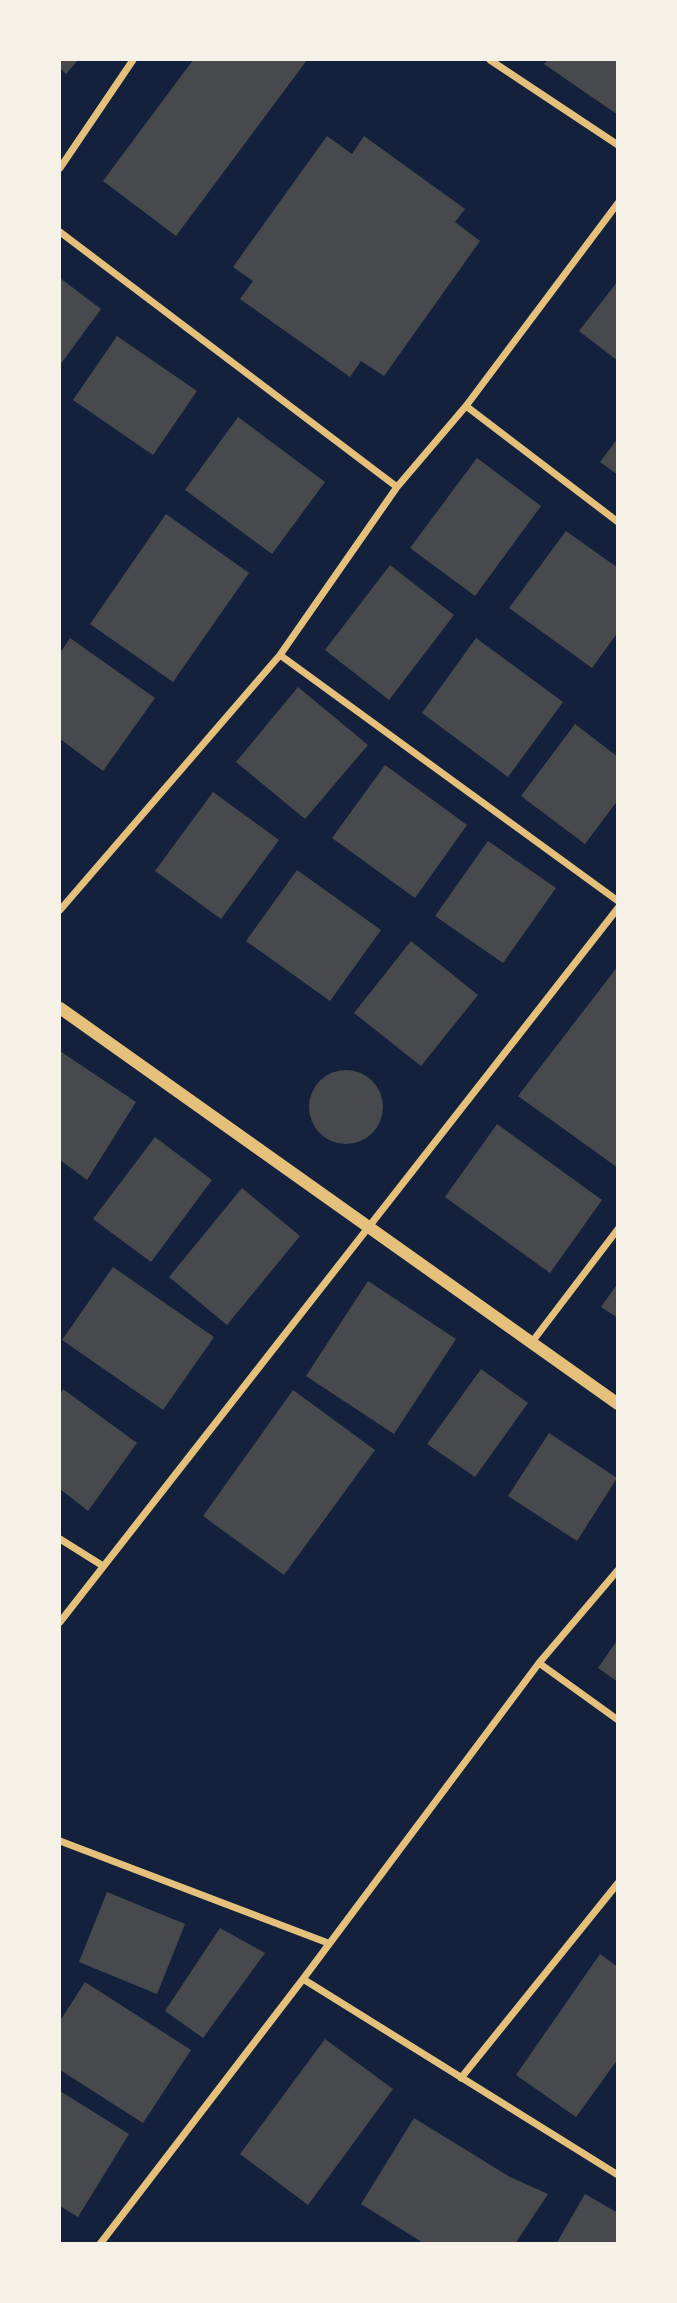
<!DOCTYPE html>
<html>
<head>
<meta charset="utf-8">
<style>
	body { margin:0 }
	#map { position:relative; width:677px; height:2303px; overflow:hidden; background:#14213d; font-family:Montserrat,sans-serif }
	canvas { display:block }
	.frame { position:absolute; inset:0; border:61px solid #f6f1e7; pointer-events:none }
</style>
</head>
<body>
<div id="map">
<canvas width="677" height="2303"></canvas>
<div class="frame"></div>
</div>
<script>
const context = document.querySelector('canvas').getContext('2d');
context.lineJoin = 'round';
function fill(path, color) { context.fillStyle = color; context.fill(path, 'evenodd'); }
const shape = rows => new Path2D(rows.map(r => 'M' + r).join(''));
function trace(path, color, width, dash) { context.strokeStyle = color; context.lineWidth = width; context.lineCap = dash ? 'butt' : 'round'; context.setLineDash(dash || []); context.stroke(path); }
const building = shape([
	[60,60,78,60,66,74,60,68],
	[193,60,307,60,176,236,103,181],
	[548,60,618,60,618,115,544,64],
	[327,136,352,154,364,136,465,209,455,222,480,241,384,376,361,361,350,377,240,299,253,281,233,267],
	[60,278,101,309,60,365],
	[618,281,618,361,579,331],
	[117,336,197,391,153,455,73,400],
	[238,417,325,482,272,554,185,490],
	[618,438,618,475,600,462],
	[477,458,541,506,475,596,410,548],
	[166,514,249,573,173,682,90,624],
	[566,531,618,568,618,632,592,668,509,608],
	[390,565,454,615,389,700,325,650],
	[70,638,155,698,103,771,60,739,60,653],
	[476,638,563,702,508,777,422,713],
	[298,687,368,745,305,819,236,762],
	[575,724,618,757,618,800,585,844,521,796],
	[385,765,467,825,415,898,332,838],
	[213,792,279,840,221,919,155,871],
	[488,841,556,888,503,963,435,916],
	[297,870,381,930,330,1001,246,941],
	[411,941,478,995,421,1066,354,1013],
	[618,966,618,1168,518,1096],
	[60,1051,136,1102,87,1180,60,1160],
	'309 1107a37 37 0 1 1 74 0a37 37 0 1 1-74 0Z',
	[497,1124,602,1200,550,1273,445,1197],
	[155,1137,212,1180,151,1262,93,1219],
	[242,1188,300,1236,227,1325,169,1277],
	[113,1267,214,1337,163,1410,62,1340],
	[368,1281,456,1339,394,1434,306,1376],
	[618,1283,618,1318,601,1307],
	[481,1369,528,1403,475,1477,427,1444],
	[63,1389,137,1443,88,1511,60,1489,60,1394],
	[293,1390,375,1450,284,1575,203,1516],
	[549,1433,617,1478,577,1541,508,1496],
	[618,1639,618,1682,598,1668],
	[107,1892,185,1924,157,1994,79,1962],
	[220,1928,265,1953,203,2038,165,2011],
	[600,1954,618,1967,618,2059,576,2117,516,2075],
	[85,1982,191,2050,143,2123,60,2070,60,2021],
	[325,2039,393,2089,308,2205,240,2154],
	[60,2091,129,2134,78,2217,60,2206],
	[414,2118,510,2177,548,2194,515,2244,425,2244,361,2204],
	[585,2194,618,2213,618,2244,556,2244]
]);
const minor = shape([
	[490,60,618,145],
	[60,168,133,60],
	[60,232,397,487],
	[466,406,618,522],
	[280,655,618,901],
	[60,910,280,655,397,487,466,406,618,203],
	[532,1342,618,1229],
	[60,1539,103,1566],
	[60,1622,618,908],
	[539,1663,618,1720],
	[60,1841,328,1943],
	[303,1979,618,2175],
	[461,2078,618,1883],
	[100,2244,303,1979,539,1663,618,1570]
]);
const tertiary = shape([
	[60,1008,618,1404]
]);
fill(building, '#48494c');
trace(minor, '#e5c07b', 7);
trace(tertiary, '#e5c07b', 12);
</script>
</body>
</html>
